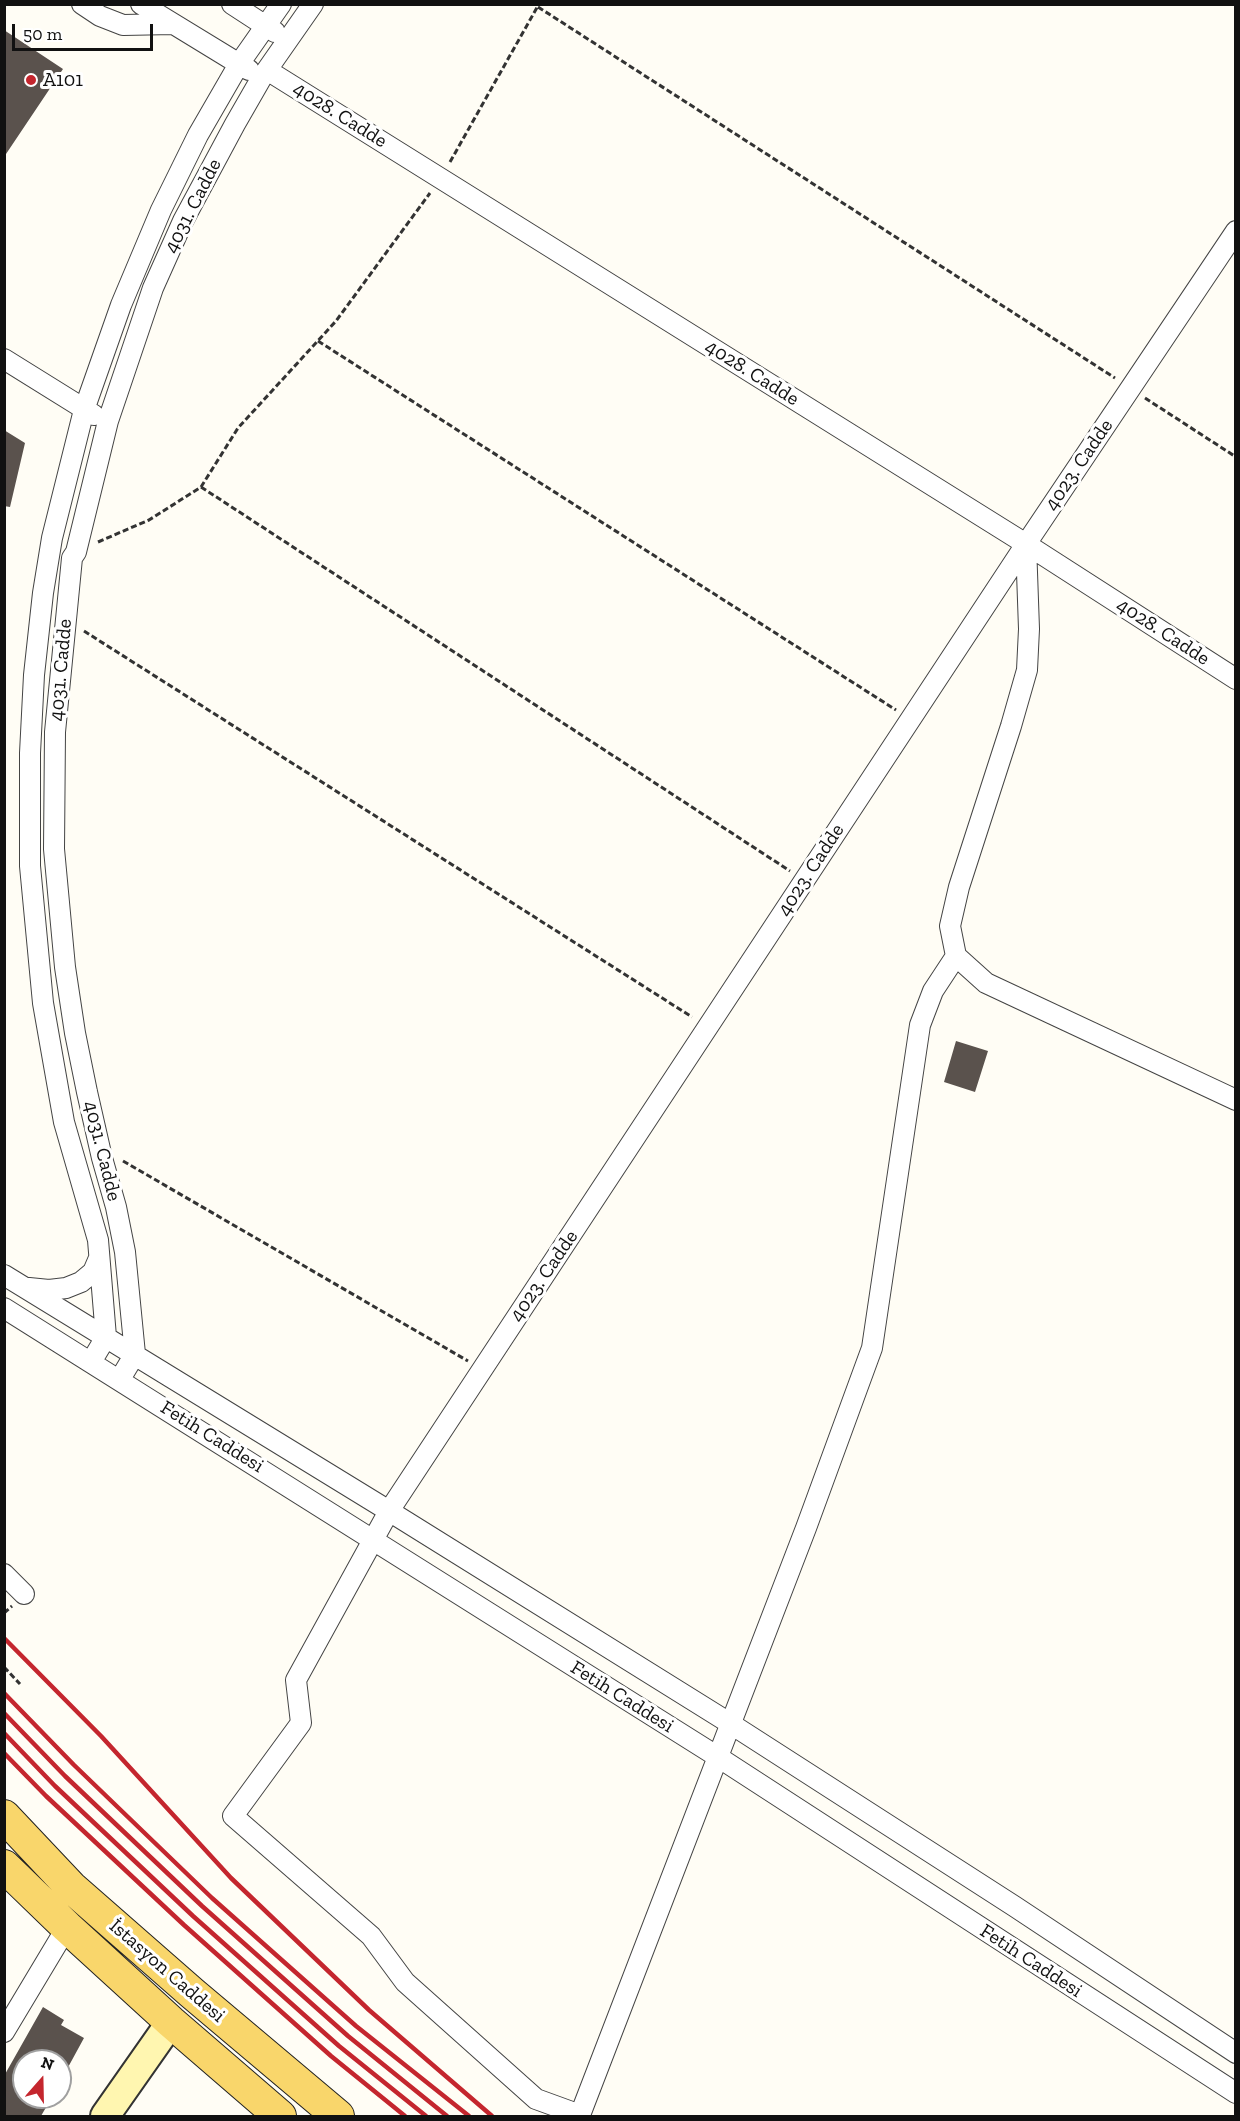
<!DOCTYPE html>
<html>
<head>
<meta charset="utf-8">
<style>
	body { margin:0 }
	#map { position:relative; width:1240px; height:2121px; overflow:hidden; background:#fffdf5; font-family:"Zilla Slab",serif }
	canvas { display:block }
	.frame { position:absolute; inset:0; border:6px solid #111; pointer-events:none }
	.north { position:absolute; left:12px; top:2049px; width:60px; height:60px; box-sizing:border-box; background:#fff; border:2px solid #a0a0a0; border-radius:50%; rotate:20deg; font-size:16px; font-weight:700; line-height:24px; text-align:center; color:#111 }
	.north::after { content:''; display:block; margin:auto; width:21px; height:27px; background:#c4262e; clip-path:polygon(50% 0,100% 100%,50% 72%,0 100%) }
	.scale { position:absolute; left:12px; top:24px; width:141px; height:27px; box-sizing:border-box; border:3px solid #111; border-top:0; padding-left:8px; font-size:18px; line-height:21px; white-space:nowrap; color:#111; -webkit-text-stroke:4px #fff; paint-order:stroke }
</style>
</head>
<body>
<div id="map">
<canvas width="1240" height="2121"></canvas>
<div class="frame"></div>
<div class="north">N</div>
<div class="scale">50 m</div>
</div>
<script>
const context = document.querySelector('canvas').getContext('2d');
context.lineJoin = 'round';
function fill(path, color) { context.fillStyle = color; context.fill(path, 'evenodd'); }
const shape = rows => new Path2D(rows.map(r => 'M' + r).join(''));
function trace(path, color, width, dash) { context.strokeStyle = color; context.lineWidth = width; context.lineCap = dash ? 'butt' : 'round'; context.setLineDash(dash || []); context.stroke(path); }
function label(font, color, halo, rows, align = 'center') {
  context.font = font + ' "Zilla Slab",serif'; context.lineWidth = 6; context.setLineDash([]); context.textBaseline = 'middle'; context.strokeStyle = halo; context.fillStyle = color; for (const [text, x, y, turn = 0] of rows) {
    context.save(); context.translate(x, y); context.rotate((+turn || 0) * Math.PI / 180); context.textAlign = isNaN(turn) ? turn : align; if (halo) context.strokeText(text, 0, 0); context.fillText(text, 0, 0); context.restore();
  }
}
const building = shape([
	[4,30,63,69,4,157],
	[4,430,25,443,10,507,4,506],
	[956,1041,988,1051,975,1092,944,1082],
	[43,2007,64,2020,61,2025,84,2038,60,2082,60,2061,24,2061,24,2097,52,2097,41,2116,4,2116,4,2076]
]);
const path = shape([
	[538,7,1115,378],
	[450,162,539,4],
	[318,341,896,710],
	[1145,398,1236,457],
	[201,487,790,871],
	[98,542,149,520,201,487,238,428,336,321,430,193],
	[84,631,692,1017],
	[123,1161,468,1361],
	[4,1613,12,1606],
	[4,1667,20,1684]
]);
const street = shape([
	[82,4,100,16,123,25,173,24],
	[141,4,249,70],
	[232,4,275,32],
	[267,70,1026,544,1236,679],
	[4,359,94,415],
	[1026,544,1029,629,1027,670,1011,726,959,887,950,926,956,956,986,983,1236,1100],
	[956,956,933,991,920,1025,872,1348,806,1528,580,2115,536,2099,405,1982,371,1936,233,1816,301,1723,296,1680,389,1511,1026,544,1236,231],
	[4,1275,389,1511,731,1724,1014,1906,1236,2053],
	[29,1288,49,1290,66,1288,81,1282,93,1272,99,1258],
	[4,1308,718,1757,1236,2093],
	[91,1362,106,1337,98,1240,64,1122,43,1003,30,866,30,753,34,675,43,593,52,538,84,410,121,305,161,210,198,135,239,64,281,4],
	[120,1379,135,1354,125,1252,116,1207,102,1158,87,1092,75,1033,65,967,54,849,55,732,72,558,76,552,108,421,153,288,183,221,235,124,262,77,313,4],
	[4,1574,24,1594],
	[4,2032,67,1927]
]);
const secondary = shape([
	[105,2116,171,2022]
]);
const primary = shape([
	[4,1816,71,1887,192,1993,338,2116],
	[4,1866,67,1927,171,2022,280,2116]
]);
const rail = shape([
	[4,1638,101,1736,231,1878,369,2010,492,2116],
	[4,1693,74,1765,212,1898,356,2026,469,2116],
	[4,1713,65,1776,202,1906,348,2036,447,2116],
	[4,1733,55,1786,193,1916,339,2046,426,2116],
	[4,1753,46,1796,184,1925,331,2056,405,2116]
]);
const markers = [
	[31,80,6,"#c4262e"]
];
const poiNames = [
	["A101",43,80]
];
const streetNames = [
	["4028. Cadde",340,115,32],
	["4031. Cadde",193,206,-63],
	["4028. Cadde",752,373,32],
	["4023. Cadde",1079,465,-56],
	["4028. Cadde",1163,632,33],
	["4031. Cadde",61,670,-85],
	["4023. Cadde",811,870,-57],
	["4031. Cadde",102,1151,76],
	["4023. Cadde",544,1276,-56],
	["Fetih Caddesi",212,1437,32],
	["Fetih Caddesi",622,1697,32],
	["Fetih Caddesi",1031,1961,33],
	["İstasyon Caddesi",167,1971,41]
];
fill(building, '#5a524d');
trace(street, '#444', 22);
trace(secondary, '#333', 32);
trace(primary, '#222', 34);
trace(path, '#333', 3, [6, 3]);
trace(street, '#fff', 20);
trace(secondary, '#fff6b0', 28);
trace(primary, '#f9d66b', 32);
trace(rail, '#c4262e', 4.5);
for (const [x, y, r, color] of markers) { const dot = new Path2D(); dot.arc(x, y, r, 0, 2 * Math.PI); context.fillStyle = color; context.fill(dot); trace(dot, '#fff', 2); }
label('20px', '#111', '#fff', poiNames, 'left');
label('20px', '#111', '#fff', streetNames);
</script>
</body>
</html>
